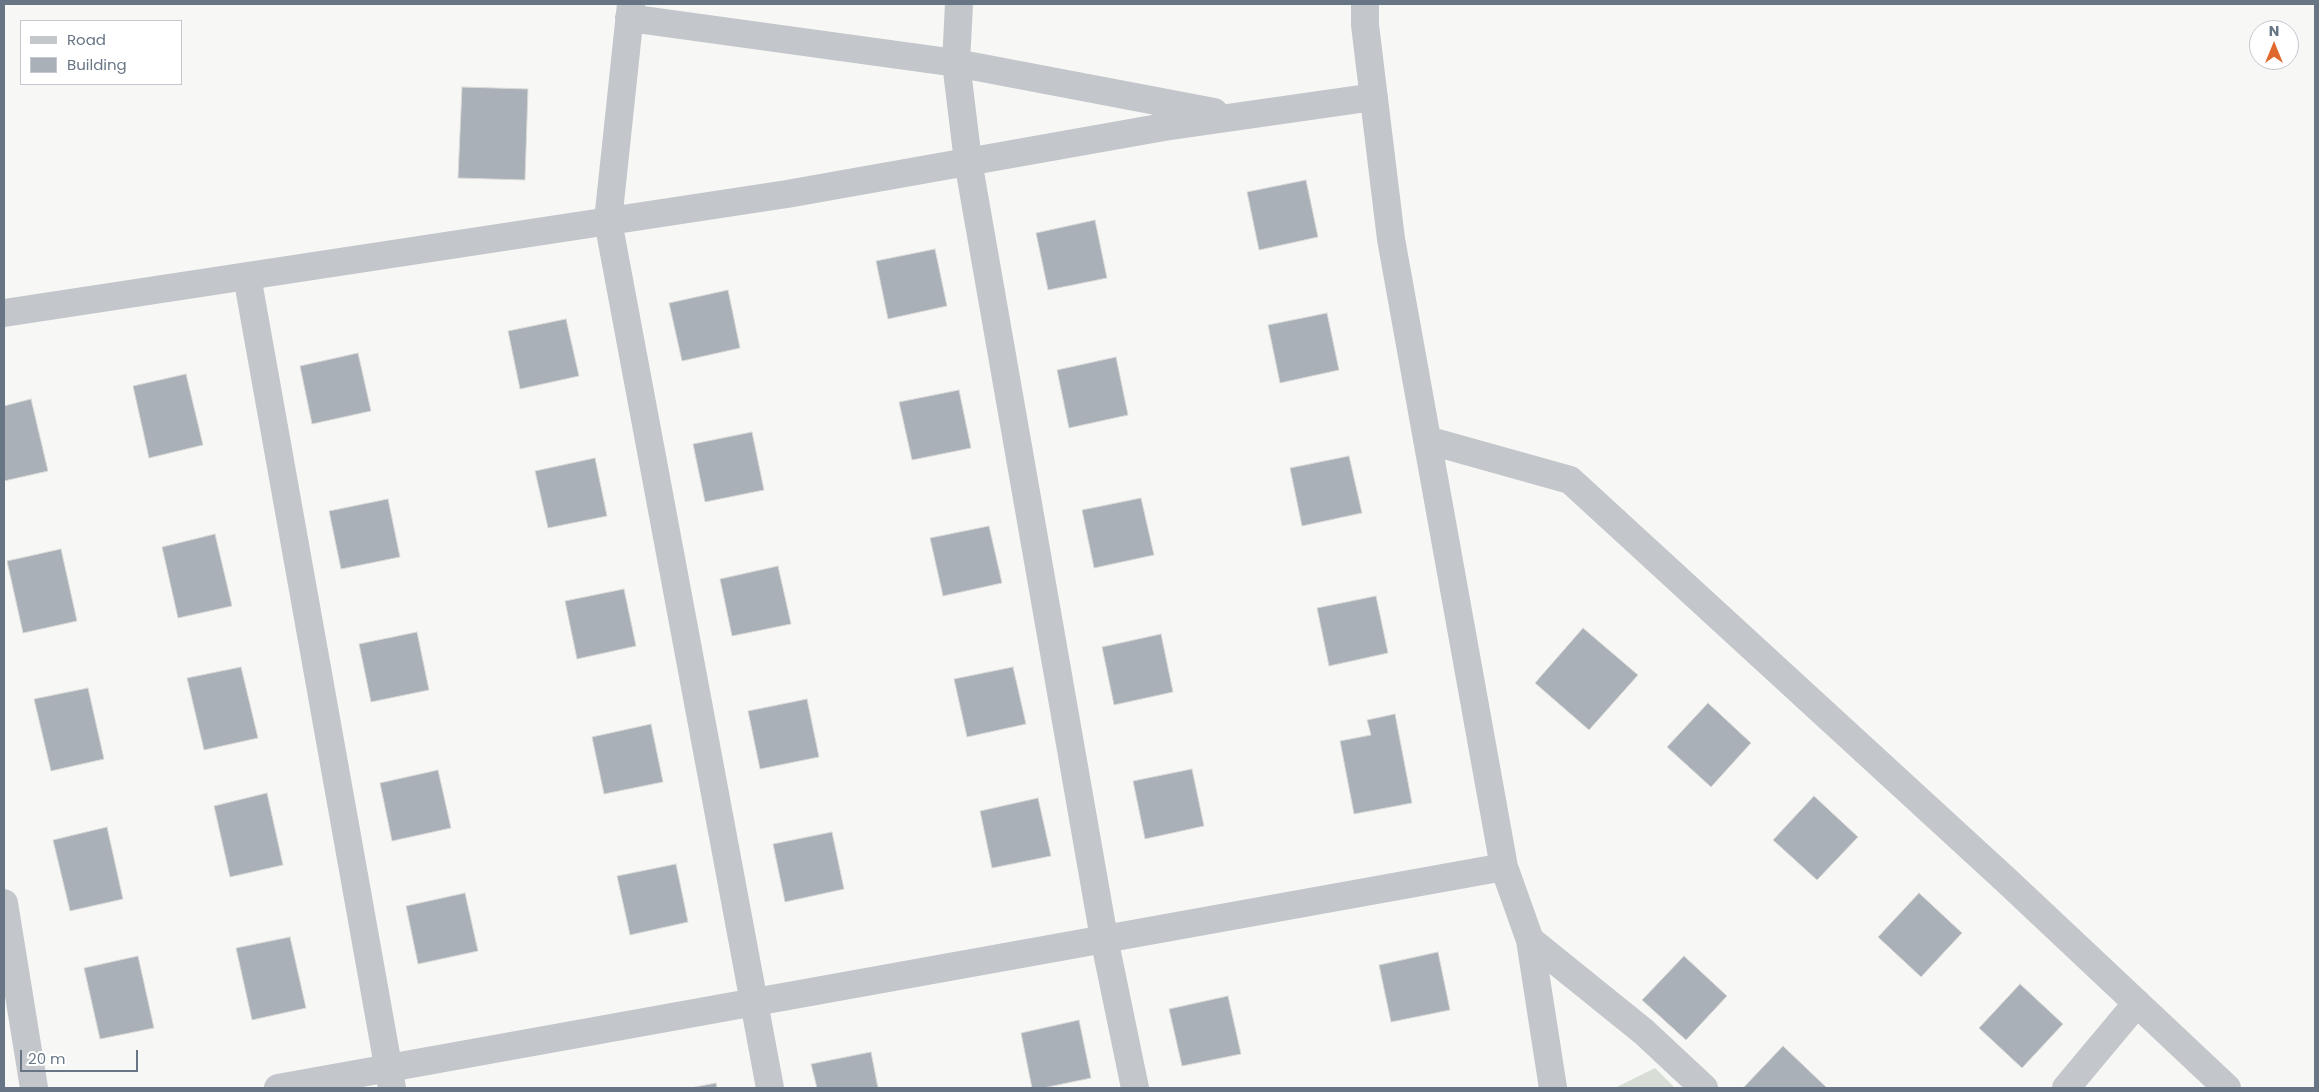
<!DOCTYPE html>
<html>
<head>
<meta charset="utf-8">
<style>
	body { margin:0 }
	#map { position:relative; width:2319px; height:1092px; overflow:hidden; background:#f7f8f5; font-family:Poppins,sans-serif }
	canvas { display:block }
	.frame { position:absolute; inset:0; border:5px solid #677585; pointer-events:none }
	.legend { position:absolute; left:20px; top:20px; width:162px; height:65px; box-sizing:border-box; background:#fff; border:1px solid #c2c8ce; margin:0; padding:6px 9px; list-style:none; font-size:15px; color:#677585 }
	.legend li { display:flex; align-items:center; gap:10px; height:25px }
	.legend b { width:25px; border:1px solid #c2c8ce }
	.north { position:absolute; left:2249px; top:20px; width:50px; height:50px; box-sizing:border-box; background:#fff; border:1px solid #c2c8ce; border-radius:50%; rotate:0deg; font-size:14px; font-weight:700; line-height:20px; text-align:center; color:#677585 }
	.north::after { content:''; display:block; margin:auto; width:18px; height:22px; background:#df692d; clip-path:polygon(50% 0,100% 100%,50% 72%,0 100%) }
	.scale { position:absolute; left:20px; top:1050px; width:118px; height:22px; box-sizing:border-box; border:2px solid #677585; border-top:0; padding-left:6px; font-size:15px; line-height:18px; white-space:nowrap; color:#677585; -webkit-text-stroke:4px #fff; paint-order:stroke }
</style>
</head>
<body>
<div id="map">
<canvas width="2319" height="1092"></canvas>
<div class="frame"></div>
<ul class="legend">
<li><b style="height:6px;background:#c3c6ca"></b>Road</li>
<li><b style="height:14px;background:#a9b0b7"></b>Building</li>
</ul>
<div class="north">N</div>
<div class="scale">20 m</div>
</div>
<script>
const context = document.querySelector('canvas').getContext('2d');
context.lineJoin = 'round';
function fill(path, color) { context.fillStyle = color; context.fill(path, 'evenodd'); }
const shape = rows => new Path2D(rows.map(r => 'M' + r).join(''));
function trace(path, color, width, dash) { context.strokeStyle = color; context.lineWidth = width; context.lineCap = dash ? 'butt' : 'round'; context.setLineDash(dash || []); context.stroke(path); }
const green = shape([
	[1655,1068,1675,1088,1615,1088]
]);
const building = shape([
	[462,87,528,89,525,180,458,178,462,87],
	[1306,180,1318,237,1259,250,1247,192,1306,180],
	[1095,220,1107,278,1048,290,1036,233,1095,220],
	[935,249,947,306,888,319,876,261,935,249],
	[728,290,740,348,682,361,669,303,728,290],
	[1327,313,1339,370,1280,383,1268,325,1327,313],
	[566,319,579,376,520,389,508,331,566,319],
	[358,353,371,411,312,424,300,366,358,353],
	[1116,357,1128,415,1069,428,1057,370,1116,357],
	[186,374,203,445,149,458,133,386,186,374],
	[959,390,971,448,912,460,899,402,959,390],
	[31,399,48,471,4,481,4,406,31,399],
	[752,432,764,490,705,502,693,444,752,432],
	[1349,456,1362,513,1302,526,1290,468,1349,456],
	[595,458,607,516,548,528,535,471,595,458],
	[1141,498,1154,555,1094,568,1082,510,1141,498],
	[388,499,400,557,341,569,329,511,388,499],
	[989,526,1002,583,943,596,930,538,989,526],
	[215,534,232,606,178,618,162,547,215,534],
	[61,549,77,621,23,633,7,561,61,549],
	[778,566,791,624,732,636,720,579,778,566],
	[624,589,636,646,577,659,565,601,624,589],
	[1376,596,1388,653,1329,666,1317,608,1376,596],
	[1583,628,1638,675,1589,730,1535,683,1583,628],
	[417,632,429,690,371,702,359,644,417,632],
	[1161,634,1173,692,1114,705,1102,647,1161,634],
	[241,667,258,738,204,750,187,678,241,667],
	[1013,667,1026,724,967,737,954,679,1013,667],
	[88,688,104,759,51,771,34,699,88,688],
	[807,699,819,757,760,769,748,711,807,699],
	[1708,703,1751,743,1711,787,1667,747,1708,703],
	[1395,714,1412,803,1354,814,1340,741,1371,735,1367,720,1395,714],
	[651,724,663,782,604,794,592,737,651,724],
	[1192,769,1204,826,1145,839,1133,781,1192,769],
	[438,770,451,828,392,841,380,783,438,770],
	[267,793,283,865,230,877,214,806,267,793],
	[1814,796,1858,837,1817,880,1773,840,1814,796],
	[1038,798,1051,856,992,868,980,811,1038,798],
	[107,827,123,899,70,911,53,840,107,827],
	[832,832,844,889,785,902,773,844,832,832],
	[676,864,688,922,630,935,617,876,676,864],
	[465,893,478,951,418,964,406,906,465,893],
	[1919,893,1962,933,1921,977,1878,937,1919,893],
	[290,937,306,1008,252,1020,236,948,290,937],
	[1438,952,1450,1010,1391,1022,1379,965,1438,952],
	[138,956,154,1028,100,1039,84,968,138,956],
	[1684,956,1727,996,1686,1040,1642,1000,1684,956],
	[2020,984,2063,1024,2022,1068,1979,1028,2020,984],
	[1228,996,1241,1054,1182,1066,1169,1009,1228,996],
	[1079,1020,1091,1078,1043,1088,1032,1088,1021,1033,1079,1020],
	[1783,1046,1826,1087,1825,1088,1743,1088,1783,1046],
	[871,1052,878,1088,817,1088,811,1064,871,1052],
	[716,1083,717,1088,690,1088,716,1083]
]);
const street = shape([
	[631,4,608,221,770,1088],
	[959,4,956,63,968,161,1104,938,1135,1088],
	[1365,4,1365,25,1391,239,1504,867,1530,940,1553,1088],
	[629,18,956,63,1214,112],
	[247,276,392,1088],
	[4,313,787,194,1164,127,1374,97],
	[1427,440,1570,480,2007,881,2227,1088],
	[4,903,34,1088],
	[1530,940,1644,1032,1704,1088],
	[278,1088,1504,867],
	[2066,1088,2137,1003]
]);
fill(green, '#d8ded6');
fill(building, '#a9b0b7');
trace(building, '#d9d9d7', 1);
trace(street, '#c3c6ca', 28);
</script>
</body>
</html>
